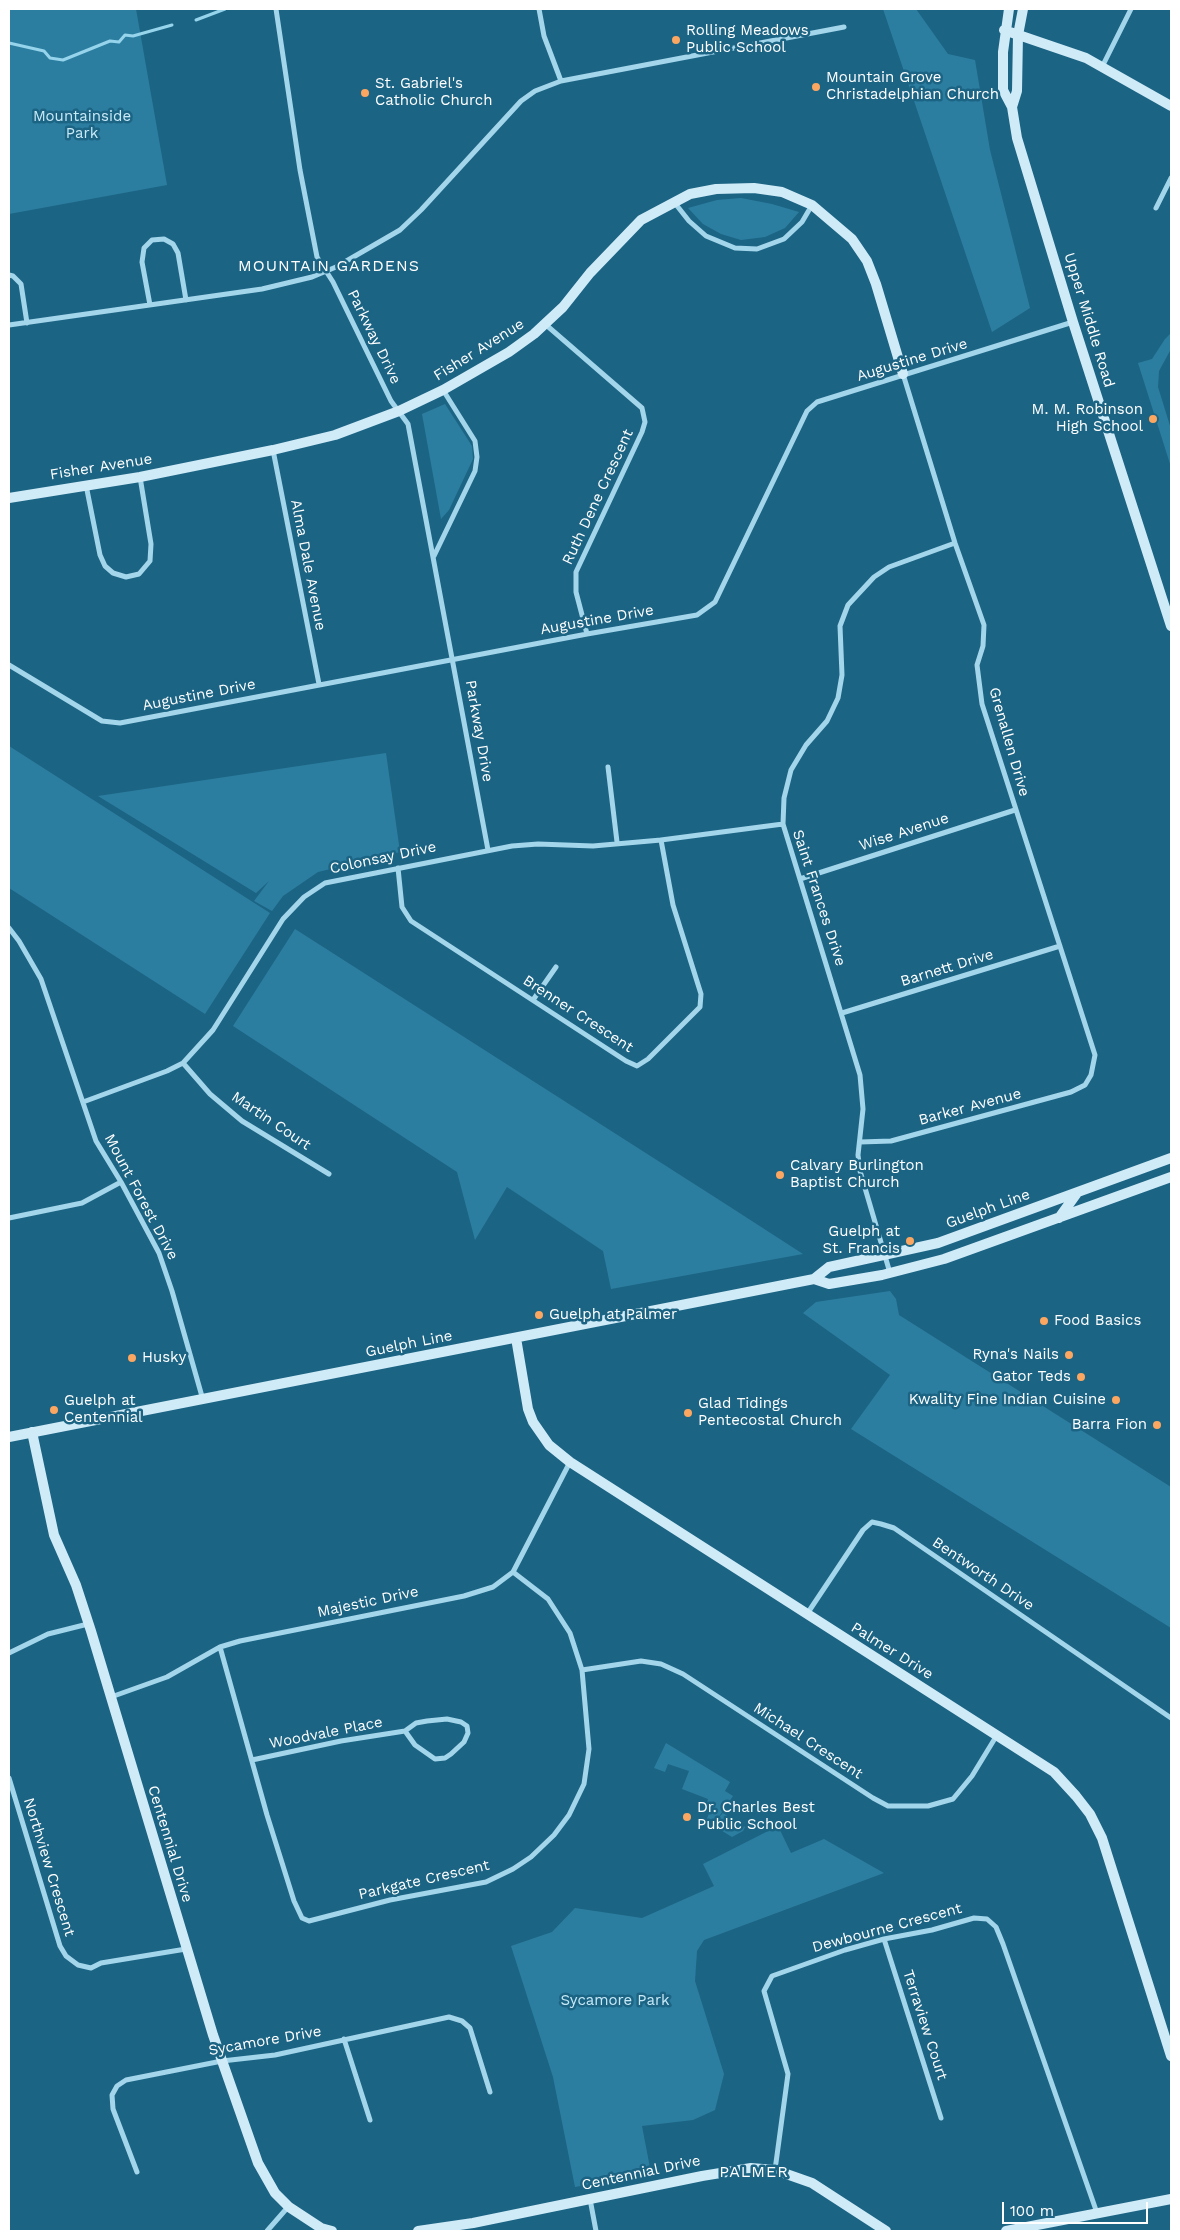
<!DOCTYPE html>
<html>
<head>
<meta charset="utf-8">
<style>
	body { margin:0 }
	#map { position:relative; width:1180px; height:2240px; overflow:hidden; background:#1c6484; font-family:"Work Sans",sans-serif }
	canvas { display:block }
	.frame { position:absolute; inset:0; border:10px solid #fff; pointer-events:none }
	.scale { position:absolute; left:1002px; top:2202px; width:146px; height:22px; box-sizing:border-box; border:2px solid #fff; border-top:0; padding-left:6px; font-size:15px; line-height:18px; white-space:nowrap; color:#fff; -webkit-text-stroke:4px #1c6484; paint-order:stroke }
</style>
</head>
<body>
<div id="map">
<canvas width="1180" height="2240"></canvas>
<div class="frame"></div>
<div class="scale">100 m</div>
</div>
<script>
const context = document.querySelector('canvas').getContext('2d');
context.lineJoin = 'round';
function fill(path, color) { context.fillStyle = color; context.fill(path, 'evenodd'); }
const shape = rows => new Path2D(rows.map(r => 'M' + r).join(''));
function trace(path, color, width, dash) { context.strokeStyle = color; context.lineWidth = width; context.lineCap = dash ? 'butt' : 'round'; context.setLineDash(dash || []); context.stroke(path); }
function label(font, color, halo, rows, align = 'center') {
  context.font = font + ' "Work Sans",sans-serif'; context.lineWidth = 5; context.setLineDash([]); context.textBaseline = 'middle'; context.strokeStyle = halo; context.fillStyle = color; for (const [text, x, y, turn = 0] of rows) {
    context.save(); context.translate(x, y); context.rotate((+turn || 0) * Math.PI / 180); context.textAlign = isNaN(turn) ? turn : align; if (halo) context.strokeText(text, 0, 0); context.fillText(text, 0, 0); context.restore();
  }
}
const green = shape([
	[9,9,136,9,167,185,9,214],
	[883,9,916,9,948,54,975,60,990,150,1030,308,992,332],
	[741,198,772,204,799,212,785,228,765,237,741,240,721,234,703,224,688,208,717,200],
	[1171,333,1171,349,1159,371,1158,387,1171,429,1171,467,1138,363,1152,359,1165,339],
	[445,404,472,446,473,459,449,510,441,519,422,414],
	[9,746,270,913,205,1014,9,888],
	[386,753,400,852,318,872,283,896,272,911,254,901,269,881,256,893,98,796],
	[295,929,724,1203,803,1254,611,1289,603,1251,507,1187,475,1240,457,1172,233,1026],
	[890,1291,896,1299,899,1315,1171,1487,1171,1628,851,1429,890,1375,803,1313,816,1302],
	[666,1743,730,1782,725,1791,733,1796,718,1818,723,1813,745,1827,743,1831,732,1837,706,1821,710,1811,705,1809,708,1799,682,1789,689,1771,668,1764,665,1772,654,1768],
	[778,1826,791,1853,824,1839,884,1873,704,1940,697,1951,695,1981,724,2074,715,2110,693,2120,642,2126,651,2173,575,2187,553,2077,511,1946,552,1932,575,1908,642,1918,714,1886,703,1864]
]);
const stream = shape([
	[196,20,225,9],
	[9,43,44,51,50,58,63,60,110,41,119,42,125,35,133,36,172,25]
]);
const street = shape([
	[276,9,300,170,317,257,333,282,391,401,408,424,488,850],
	[539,9,544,36,561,81],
	[1102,67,1131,9],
	[674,202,689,221,706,236,735,248,757,249,784,239,802,222,812,205],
	[1156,208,1171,178],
	[9,275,13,276,21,284,27,323],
	[150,305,142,262,144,248,152,240,164,239,173,244,178,253,186,300],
	[545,324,642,408,645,422,642,432,576,572,576,592,587,634],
	[9,325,262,289,312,277,336,267,400,230,421,210,521,101,535,91,561,81,844,27],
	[273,450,319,684],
	[86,485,100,555,105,566,113,573,126,577,139,574,150,561,151,544,140,477],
	[434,556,475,471,477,457,475,441,443,390],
	[9,665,102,721,120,723,587,634,697,615,715,602,807,411,817,402,1073,322],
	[608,767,617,842],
	[398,868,402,907,411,921,626,1061,637,1066,648,1059,700,1007,701,994,673,905,661,840],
	[800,879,1015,810],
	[9,928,19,941,41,979,96,1141,121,1182,159,1253,172,1291,203,1400],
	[533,1000,556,967],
	[842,1013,1060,946],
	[183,1063,210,1094,242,1121,329,1174],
	[83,1102,167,1071,183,1063,213,1030,283,919,304,897,325,883,512,846,538,844,593,846,661,840,783,824],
	[860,1142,891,1141,1071,1092,1085,1085,1091,1075,1095,1055,982,704,977,665,983,646,984,625,955,543,903,374],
	[9,1218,82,1203,121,1182],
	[890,1273,860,1171,858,1155,863,1109,860,1075,783,824,784,798,791,770,806,745,827,721,838,698,842,675,840,626,848,605,874,577,889,567,955,543],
	[807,1614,863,1530,872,1522,881,1524,894,1528,1171,1718],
	[220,1647,267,1815,294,1901,302,1918,309,1921,390,1900,486,1882,513,1869,531,1857,554,1835,569,1815,584,1784,589,1749,582,1670,570,1633,548,1599,513,1572],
	[9,1653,48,1634,88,1624],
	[582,1670,641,1661,661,1664,683,1674,873,1798,888,1806,928,1806,953,1799,972,1776,997,1735],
	[111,1697,167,1677,220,1647,240,1641,464,1596,493,1587,513,1572,570,1462],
	[252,1760,341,1741,405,1731,416,1723,427,1721,447,1719,461,1722,467,1726,468,1733,464,1742,451,1754,445,1758,435,1759,415,1745,405,1731],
	[9,1778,60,1946,66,1956,78,1965,91,1968,101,1963,186,1949],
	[884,1939,941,2118],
	[344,2039,370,2120],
	[775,2170,788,2074,764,1991,772,1976,845,1950,884,1939,932,1930,974,1918,987,1919,996,1927,1003,1944,1097,2213],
	[137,2172,113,2109,112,2095,117,2086,126,2080,222,2061,275,2055,449,2017,462,2021,470,2028,490,2092],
	[590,2199,596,2231],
	[267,2231,288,2207]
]);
const secondary = shape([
	[1009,9,1003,52,1003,90,1012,107,1017,138,1073,322,1171,626],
	[1004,30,1086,58,1171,106],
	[1012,107,1017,91,1018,35,1023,9],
	[9,498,140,477,273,450,335,435,399,411,443,390,509,352,534,334,563,307,590,273,641,220,690,194,716,189,754,188,782,192,812,205,852,239,867,261,876,284,903,374],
	[1059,1218,1077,1193],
	[814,1279,829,1284,882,1275,944,1259,1171,1177],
	[516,1338,528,1409,533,1422,549,1445,570,1462,1054,1772,1076,1796,1090,1814,1102,1838,1171,2056],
	[32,1432,54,1535,76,1585,91,1631,213,2035,258,2163,275,2193,289,2207,321,2228,332,2231],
	[9,1437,814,1279,829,1267,938,1243,1171,1158],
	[418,2231,473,2223,702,2176,751,2168,775,2170,812,2183,886,2231],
	[1006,2231,1171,2199]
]);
const markers = [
	[676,40,5,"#fba761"],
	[816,87,5,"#fba761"],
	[365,93,5,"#fba761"],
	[1153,419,5,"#fba761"],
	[780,1175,5,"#fba761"],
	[910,1241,5,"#fba761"],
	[539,1315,5,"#fba761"],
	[1044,1321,5,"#fba761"],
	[1069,1355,5,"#fba761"],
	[132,1358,5,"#fba761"],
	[1081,1377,5,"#fba761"],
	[1116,1400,5,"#fba761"],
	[54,1410,5,"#fba761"],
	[688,1413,5,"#fba761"],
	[1157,1425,5,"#fba761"],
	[687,1817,5,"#fba761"]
];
const poiNames = [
	["Rolling Meadows",686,31],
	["Public School",686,48],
	["Mountain Grove",826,78],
	["Christadelphian Church",826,95],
	["St. Gabriel's",375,84],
	["Catholic Church",375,101],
	["M. M. Robinson",1143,410,"right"],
	["High School",1143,427,"right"],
	["Calvary Burlington",790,1166],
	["Baptist Church",790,1183],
	["Guelph at",900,1232,"right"],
	["St. Francis",900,1249,"right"],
	["Guelph at Palmer",549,1315],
	["Food Basics",1054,1321],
	["Ryna's Nails",1059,1355,"right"],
	["Husky",142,1358],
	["Gator Teds",1071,1377,"right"],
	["Kwality Fine Indian Cuisine",1106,1400,"right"],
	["Guelph at",64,1401],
	["Centennial",64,1418],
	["Glad Tidings",698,1404],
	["Pentecostal Church",698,1421],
	["Barra Fion",1147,1425,"right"],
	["Dr. Charles Best",697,1808],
	["Public School",697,1825]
];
const parkNames = [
	["Mountainside",82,117],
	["Park",82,134],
	["Sycamore Park",615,2001]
];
const streetNames = [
	["Upper Middle Road",1089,320,73],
	["Parkway Drive",374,337,64],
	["Fisher Avenue",479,350,-32],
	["Augustine Drive",912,360,-17],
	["Fisher Avenue",101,467,-9],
	["Ruth Dene Crescent",598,497,-65],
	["Alma Dale Avenue",308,565,79],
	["Augustine Drive",597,620,-10],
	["Augustine Drive",199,695,-11],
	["Parkway Drive",479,731,80],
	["Grenallen Drive",1009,742,74],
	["Wise Avenue",904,832,-18],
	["Colonsay Drive",383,858,-12],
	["Saint Frances Drive",819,898,72],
	["Barnett Drive",947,968,-17],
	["Brenner Crescent",578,1014,33],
	["Barker Avenue",970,1107,-15],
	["Martin Court",271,1121,34],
	["Mount Forest Drive",141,1197,62],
	["Guelph Line",988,1209,-20],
	["Guelph Line",409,1344,-11],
	["Bentworth Drive",983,1574,34],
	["Majestic Drive",368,1602,-12],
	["Palmer Drive",892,1651,32],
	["Woodvale Place",326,1733,-11],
	["Michael Crescent",808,1741,33],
	["Centennial Drive",170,1844,73],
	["Northview Crescent",49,1867,73],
	["Parkgate Crescent",424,1880,-13],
	["Dewbourne Crescent",887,1928,-15],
	["Terraview Court",925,2025,72],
	["Sycamore Drive",265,2041,-10],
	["Centennial Drive",641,2173,-12]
];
const neighbourhoodNames = [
	["MOUNTAIN GARDENS",329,266],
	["PALMER",754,2172]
];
fill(green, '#2c7ea1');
trace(stream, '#96d4ec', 3);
trace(street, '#a3d5eb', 5);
trace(secondary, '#cfebf8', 10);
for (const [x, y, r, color] of markers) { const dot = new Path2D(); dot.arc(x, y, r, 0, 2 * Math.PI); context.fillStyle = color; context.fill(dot); trace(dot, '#1c6484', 2); }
label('15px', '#fff', '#1c6484', poiNames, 'left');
label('15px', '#c8eaf8', '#1c6484', parkNames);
label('15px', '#fff', '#1c6484', streetNames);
context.letterSpacing = '1px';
label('16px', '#fff', '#1c6484', neighbourhoodNames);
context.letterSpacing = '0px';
</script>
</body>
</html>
